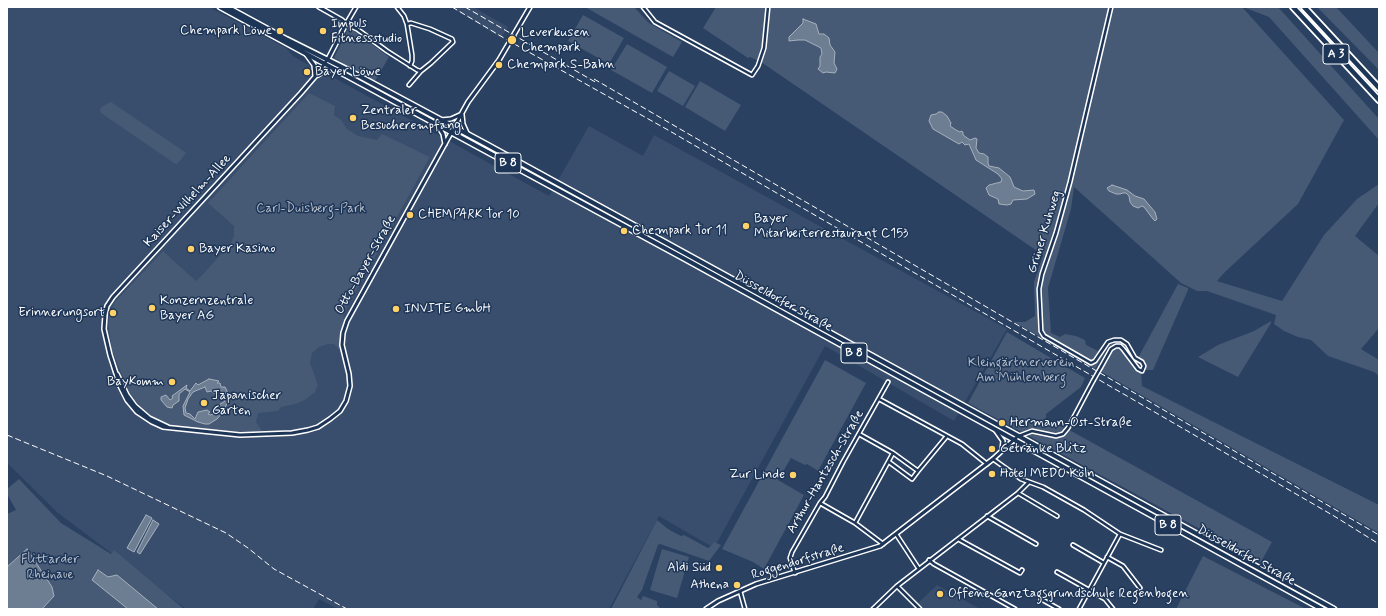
<!DOCTYPE html>
<html>
<head>
<meta charset="utf-8">
<style>
	body { margin:0 }
	#map { position:relative; width:1386px; height:616px; overflow:hidden; background:#2a4161; font-family:Mynerve,sans-serif }
	canvas { display:block }
	.frame { position:absolute; inset:0; border:8px solid #fff; pointer-events:none }
</style>
</head>
<body>
<div id="map">
<canvas width="1386" height="616"></canvas>
<div class="frame"></div>
</div>
<script>
const context = document.querySelector('canvas').getContext('2d');
context.lineJoin = 'round';
function fill(path, color) { context.fillStyle = color; context.fill(path, 'evenodd'); }
const shape = rows => new Path2D(rows.map(r => 'M' + r).join(''));
function trace(path, color, width, dash) { context.strokeStyle = color; context.lineWidth = width; context.lineCap = dash ? 'butt' : 'round'; context.setLineDash(dash || []); context.stroke(path); }
function label(font, color, halo, rows, align = 'center') {
  context.font = font + ' Mynerve,sans-serif'; context.lineWidth = 3; context.setLineDash([]); context.textBaseline = 'middle'; context.strokeStyle = halo; context.fillStyle = color; for (const [text, x, y, turn = 0] of rows) {
    context.save(); context.translate(x, y); context.rotate((+turn || 0) * Math.PI / 180); context.textAlign = isNaN(turn) ? turn : align; if (halo) context.strokeText(text, 0, 0); context.fillText(text, 0, 0); context.restore();
  }
}
const built = shape([
	[7,7,209,7,286,48,293,56,314,68,313,73,329,75,549,196,589,126,643,156,654,135,1007,329,954,421,825,346,714,548,659,516,609,609,338,609,319,599,313,609,186,609,58,513,7,463],
	[451,7,473,7,508,27,501,38],
	[937,585,980,609,924,609,918,603]
]);
const green = shape([
	[585,7,634,7,649,23,682,42,673,57],
	[716,7,1242,7,1344,120,1298,204,1224,273,1217,281,1282,301,1324,235,1357,199,1379,184,1379,203,1355,236,1379,256,1379,328,1361,349,1379,360,1379,376,1374,372,1328,356,1311,340,1298,337,1284,331,1274,324,1276,315,1207,291,1197,291,1181,283,1074,187,1071,209,1048,288,1051,333,1060,337,1065,334,1076,336,1085,340,1086,345,1098,351,1105,342,1115,340,1120,341,1127,346,1133,358,1142,364,1140,366,1133,359,1125,348,1117,344,1108,347,1095,369,1014,322,1025,322,1035,316,1034,282,1043,255,761,62,750,57,748,58,703,28],
	[1243,7,1278,7,1379,119,1379,140,1269,17],
	[1317,7,1336,7,1379,53,1379,70],
	[583,15,624,38,609,64,568,41],
	[349,27,389,57,375,81,334,58],
	[627,44,667,67,652,93,611,70],
	[669,71,695,86,683,106,657,91],
	[700,81,741,105,725,131,685,107],
	[309,93,335,106,334,115,341,120,347,129,358,136,377,140,382,134,430,157,343,315,344,320,340,338,340,350,334,344,328,344,319,347,312,353,310,363,318,385,315,392,305,400,295,404,281,407,278,411,258,413,256,422,262,431,259,432,206,430,180,427,164,423,149,415,139,406,129,392,112,350,109,327,109,314,115,302,163,251,196,281,206,271,231,243,234,236,234,226,208,203],
	[111,102,185,152,186,153,179,162,177,164,174,163,101,113,100,110,101,107],
	[1178,284,1188,288,1188,290,1153,370,1144,370,1144,363,1138,358],
	[1271,321,1271,323,1238,377,1198,357,1218,345,1254,331],
	[1007,332,1085,378,1081,387,1046,414,1046,419,1073,432,1272,542,1261,562,968,403],
	[1114,348,1119,348,1123,352,1136,369,1141,372,1142,386,1379,505,1379,533,1100,371,1109,353],
	[825,360,866,383,818,471,807,464,805,465,791,458,778,480,804,495,764,569,753,562,722,549],
	[19,479,61,523,111,554,114,550,184,609,7,609,7,514,16,510,7,494,7,489],
	[657,520,668,529,681,536,684,535,708,548,710,547,714,542,721,545,709,561,660,544,658,545,642,590,637,597,641,600,643,596,657,601,657,605,661,609,611,609],
	[662,549,689,557,677,598,650,590],
	[1203,556,1306,609,1176,609]
]);
const water = shape([
	[803,19,816,24,819,34,824,34,829,38,830,45,835,52,834,63,837,69,835,73,826,72,823,73,818,69,820,66,820,57,822,54,821,48,805,40,798,40,789,41,789,37,803,23,803,19],
	[939,112,942,112,947,116,951,123,950,126,956,130,960,132,961,131,963,132,963,135,970,140,975,138,977,139,976,148,979,153,984,154,988,157,988,163,989,166,999,168,1010,177,1014,187,1023,191,1034,190,1035,194,1027,199,1013,200,1011,204,1007,205,999,204,998,199,989,195,986,188,989,185,1001,182,1002,179,998,174,976,160,969,144,965,145,962,142,959,144,933,129,929,121,931,115,936,114,939,112],
	[1112,185,1127,190,1135,196,1144,199,1155,212,1157,219,1155,221,1153,219,1144,207,1142,206,1138,208,1133,206,1130,202,1129,196,1126,193,1123,193,1120,194,1116,194,1109,191,1107,188,1112,185],
	[209,379,219,381,217,383,220,383,221,387,225,387,230,397,223,412,217,419,209,424,205,424,198,422,184,415,183,406,190,392,185,389,179,394,179,401,173,405,172,408,167,407,161,400,161,397,166,395,170,400,173,398,172,396,187,385,186,388,190,391,196,383,198,385,209,379],
	[205,387,207,392,211,391,215,394,216,394,217,390,221,391,225,393,227,397,224,402,220,404,218,413,210,415,208,414,210,412,207,410,198,412,195,419,190,414,186,413,185,408,188,399,193,392,205,387],
	[146,515,152,518,134,552,127,548,146,515],
	[153,520,159,524,140,554,137,552,153,520],
	[27,549,52,587,54,596,42,609,7,609,7,567,27,549],
	[98,570,108,577,117,575,158,609,128,609,92,580,98,570]
]);
const minor = shape([
	[356,7,346,24,357,29,387,51,417,70,420,71],
	[397,7,404,16,407,24,412,55,412,61,410,66],
	[643,7,655,22,752,75,758,66,764,48,768,7],
	[407,24,411,23,430,29,452,39,453,42,431,63,421,71,409,85],
	[1101,367,1111,349,1116,346,1120,346,1123,349,1138,369,1142,371,1144,366,1142,362,1135,358,1127,344,1121,340,1114,340,1108,342,1095,361,1091,363,1044,336,1041,331,1039,289,1042,274,1056,233,1070,182,1111,7],
	[879,399,962,444,987,464],
	[859,434,893,453,918,471,912,479,889,462],
	[1019,436,1032,431,1056,436,1063,434,1068,428,1093,381],
	[993,459,1021,479,1043,487,1084,510,1120,534,1161,550],
	[918,471,947,436],
	[1018,493,1057,516],
	[820,503,855,523,883,544],
	[987,516,1036,544],
	[855,523,893,453],
	[896,534,919,569],
	[958,539,1020,573,1022,570],
	[1073,545,1104,563],
	[1107,557,1123,566,1140,588],
	[929,560,934,564,1015,609],
	[1057,572,1105,599,1113,609],
	[795,573,790,558,792,552,820,503,825,497,843,462,888,382],
	[897,586,920,609],
	[740,591,745,609],
	[1041,599,1059,609],
	[873,609,897,586,1018,493,1029,482],
	[1079,609,1120,534]
]);
const tertiary = shape([
	[319,7,342,20,346,24,329,57,319,72,301,93,113,297,107,306,105,315,104,329,110,355,120,386,127,400,137,412,152,422,163,427,240,435,292,433,308,430,318,427,330,419,340,411,346,401,350,386,349,374,342,345,343,333,347,321,468,102,499,60,530,7],
	[306,54,314,65,315,76],
	[318,75,326,70,335,70],
	[462,115,463,124,467,133],
	[441,120,451,119,462,114],
	[438,126,443,134,445,144],
	[117,374,127,395,135,406,149,418,168,427],
	[996,431,1003,441,1002,450],
	[706,609,718,601,756,584,880,546,993,459,1018,436]
]);
const primary = shape([
	[220,7,685,259,1322,609],
	[227,7,286,39,348,70,486,144,1334,609]
]);
const motorway = shape([
	[1293,7,1379,100],
	[1304,7,1379,88]
]);
const rail = shape([
	[452,7,509,41,668,130,1334,516,1379,544],
	[465,7,597,83],
	[594,79,1379,535],
	[7,435,107,476,226,533,248,548,274,569,347,609]
]);
const minorBridge = shape([
	[1093,381,1101,367]
]);
const markers = [
	[280,31,4,"#ffd166"],
	[323,31,4,"#ffd166"],
	[512,40,5,"#ffd166"],
	[499,65,4,"#ffd166"],
	[307,72,4,"#ffd166"],
	[353,118,4,"#ffd166"],
	[410,215,4,"#ffd166"],
	[746,226,4,"#ffd166"],
	[624,231,4,"#ffd166"],
	[191,249,4,"#ffd166"],
	[152,308,4,"#ffd166"],
	[396,309,4,"#ffd166"],
	[113,313,4,"#ffd166"],
	[172,382,4,"#ffd166"],
	[204,403,4,"#ffd166"],
	[1002,423,4,"#ffd166"],
	[992,449,4,"#ffd166"],
	[992,474,4,"#ffd166"],
	[793,475,4,"#ffd166"],
	[719,568,4,"#ffd166"],
	[737,585,4,"#ffd166"],
	[940,594,4,"#ffd166"]
];
const shields = [
	[1336,54,26],
	[508,163,26],
	[854,353,26],
	[1168,525,26]
];
const shieldNames = [
	["A 3",1336,54],
	["B 8",508,163],
	["B 8",854,353],
	["B 8",1168,525]
];
const poiNames = [
	["Impuls",331,24],
	["Fitnessstudio",331,39],
	["Chempark Löwe",272,31,"right"],
	["Leverkusen",521,33],
	["Chempark",521,48],
	["Chempark S-Bahn",507,65],
	["Bayer Löwe",315,72],
	["Zentraler",361,111],
	["Besucherempfang",361,126],
	["CHEMPARK Tor 10",418,215],
	["Bayer",754,219],
	["Mitarbeiterrestaurant C153",754,234],
	["Chempark Tor 11",632,231],
	["Bayer Kasino",199,249],
	["Konzernzentrale",160,301],
	["Bayer AG",160,316],
	["INVITE GmbH",404,309],
	["Erinnerungsort",105,313,"right"],
	["BayKomm",164,382,"right"],
	["Japanischer",212,396],
	["Garten",212,411],
	["Hermann-Ost-Straße",1010,423],
	["Getränke Blitz",1000,449],
	["Hotel MEDO Köln",1000,474],
	["Zur Linde",785,475,"right"],
	["Aldi Süd",711,568,"right"],
	["Athena",729,585,"right"],
	["Offene Ganztagsgrundschule Regenbogen",948,594]
];
const streetNames = [
	["Kaiser-Wilhelm-Allee",188,201,-47],
	["Grüner Kuhweg",1045,232,-73],
	["Otto-Bayer-Straße",366,265,-61],
	["Düsseldorfer Straße",783,302,29],
	["Arthur-Hantzsch-Straße",826,472,-60],
	["Düsseldorfer Straße",1246,556,29],
	["Roggendorfstraße",798,562,-17]
];
const parkNames = [
	["Carl-Duisberg-Park",311,209],
	["Kleingärtnerverein",1021,363],
	["Am Mühlenberg",1021,378],
	["Flittarder",50,560],
	["Rheinaue",50,575]
];
fill(built, '#394e6c');
fill(green, '#465975');
fill(water, '#6d7d92');
trace(water, '#a7b1be', 1);
trace(minor, '#fff', 5.5);
trace(tertiary, '#fff', 6);
trace(primary, '#fff', 7);
trace(motorway, '#fff', 8);
trace(minor, '#1d3557', 2.5);
trace(tertiary, '#1d3557', 3);
trace(primary, '#1d3557', 4);
trace(motorway, '#1d3557', 4.5);
trace(rail, '#fff', 1, [6, 3]);
trace(minorBridge, '#fff', 5.5, []);
trace(minorBridge, '#1d3557', 2.5);
for (const [x, y, r, color] of markers) { const dot = new Path2D(); dot.arc(x, y, r, 0, 2 * Math.PI); context.fillStyle = color; context.fill(dot); trace(dot, '#1d3557', 1.5); }
for (const [x, y, w] of shields) { const box = new Path2D(); box.roundRect(x - w / 2, y - 10, w, 20, 3); context.fillStyle = '#1d3557'; context.fill(box); trace(box, '#fff', 1); }
label('bold 12px', '#fff', null, shieldNames);
label('13px', '#fff', '#1d3557', poiNames, 'left');
label('13px', '#fff', '#1d3557', streetNames);
label('13px', '#b5bdc8', '#1d3557', parkNames);
</script>
</body>
</html>
